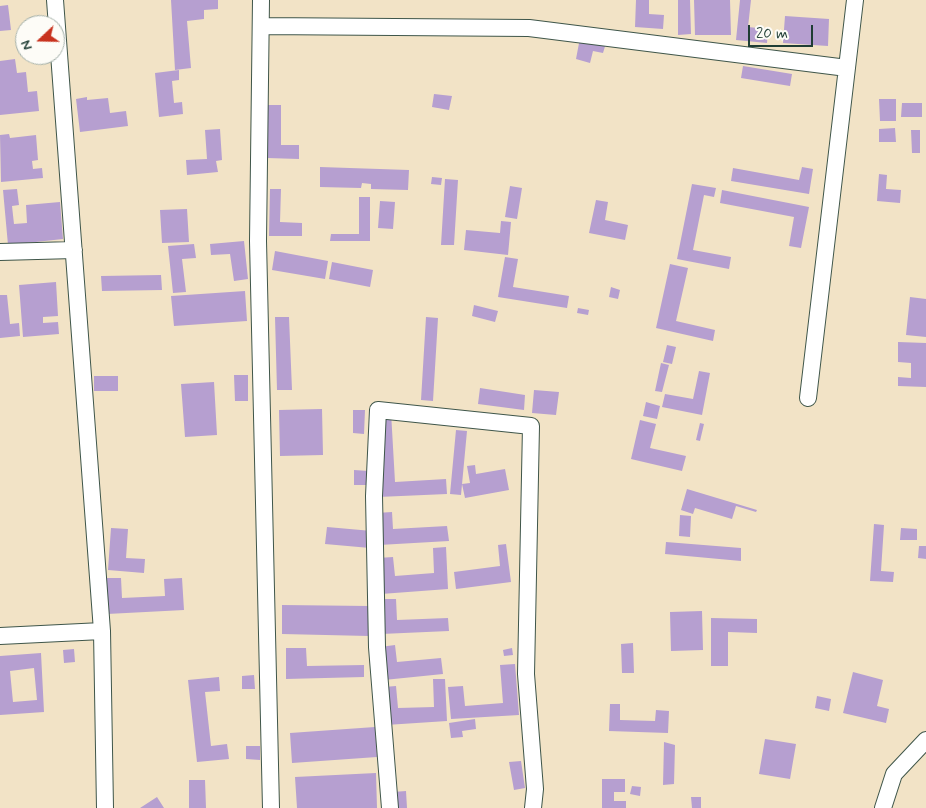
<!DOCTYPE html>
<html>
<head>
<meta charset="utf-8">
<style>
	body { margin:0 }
	#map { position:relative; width:926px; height:808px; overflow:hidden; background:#f2e3c6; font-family:Mynerve,sans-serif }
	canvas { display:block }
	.north { position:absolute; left:15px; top:15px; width:50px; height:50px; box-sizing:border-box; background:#fdfcf7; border:1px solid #a4b0a9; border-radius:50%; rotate:249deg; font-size:14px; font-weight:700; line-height:20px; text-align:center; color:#1f3d34 }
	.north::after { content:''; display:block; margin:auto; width:18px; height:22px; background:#c8321e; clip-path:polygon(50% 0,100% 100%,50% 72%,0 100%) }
	.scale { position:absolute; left:748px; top:25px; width:65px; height:22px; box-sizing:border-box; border:2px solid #1f3d34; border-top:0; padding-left:6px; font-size:15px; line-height:18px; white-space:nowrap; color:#1f3d34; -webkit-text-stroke:4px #fdfcf7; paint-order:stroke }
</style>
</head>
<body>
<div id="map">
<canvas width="926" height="808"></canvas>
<div class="north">N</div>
<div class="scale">20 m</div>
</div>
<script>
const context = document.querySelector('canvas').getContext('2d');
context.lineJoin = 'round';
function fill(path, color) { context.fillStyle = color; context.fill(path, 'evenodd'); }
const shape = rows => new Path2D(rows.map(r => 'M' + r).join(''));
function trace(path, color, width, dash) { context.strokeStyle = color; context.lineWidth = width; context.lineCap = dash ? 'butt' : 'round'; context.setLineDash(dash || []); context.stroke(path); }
const building = shape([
	[171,0,218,0,218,9,204,10,204,19,187,21,191,68,175,70],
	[636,0,649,0,649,14,664,15,663,29,635,27],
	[678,0,690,0,691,34,678,35],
	[694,0,730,0,731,35,695,35],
	[740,0,751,0,748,27,768,29,767,43,736,40],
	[8,5,11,30,0,31,0,6],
	[785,16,829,19,828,46,783,43],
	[580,38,606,43,603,53,593,51,590,63,576,59],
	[15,59,17,73,26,72,28,92,37,91,39,111,0,115,0,61],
	[743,66,792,74,790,86,741,78],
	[179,70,179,80,172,81,174,103,182,102,183,114,159,117,155,73],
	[434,94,452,96,449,110,432,107],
	[87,97,87,100,108,98,110,113,126,111,128,126,80,132,76,99],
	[879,99,896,99,896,121,880,121],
	[902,103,922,103,922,117,901,117],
	[267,105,281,105,281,145,299,145,299,159,267,158],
	[895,128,896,142,879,142,879,129],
	[220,129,222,160,216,161,218,172,187,175,186,160,207,159,205,130],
	[911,130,920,130,920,153,912,153],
	[9,134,10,138,36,135,38,160,32,161,33,169,42,168,43,178,1,182,0,135],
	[320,167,409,170,408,190,371,189,371,184,362,183,361,188,320,187],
	[802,167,813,169,809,194,731,181,733,168,799,180],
	[879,174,887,175,886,189,901,190,900,203,877,201],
	[432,177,442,178,441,185,431,184],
	[445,179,458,180,454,245,441,245],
	[692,184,716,188,714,197,704,195,693,250,731,257,729,269,677,259],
	[510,186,522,188,517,219,505,217],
	[17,189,19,205,12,206,14,224,27,223,26,205,60,202,63,239,8,245,3,190],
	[270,189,281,189,280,222,302,223,302,236,269,236],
	[722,190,809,207,801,248,789,246,794,217,720,203],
	[359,197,370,197,370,241,330,241,331,234,359,234],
	[596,200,608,202,605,220,628,225,625,240,589,233],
	[380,201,395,202,393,229,378,228],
	[187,209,189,242,162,243,160,210],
	[501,221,511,222,508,255,464,250,466,230,500,233],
	[244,241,248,279,234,281,230,254,211,255,210,244],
	[194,244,196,258,182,259,186,292,173,293,168,246],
	[275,251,328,261,325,279,272,270],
	[505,257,518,259,513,287,569,296,567,308,498,297],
	[332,262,373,270,370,287,329,279],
	[670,264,688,268,676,321,715,330,713,341,656,328],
	[161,275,162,290,102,291,101,276],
	[56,282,58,316,43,317,43,323,58,322,59,334,23,337,19,285],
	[611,287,620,290,618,299,609,297],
	[245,291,247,321,174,326,171,296],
	[0,295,7,295,10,324,19,323,20,336,0,338],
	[910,297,926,299,926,337,906,335],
	[474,305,498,311,495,322,472,316],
	[578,308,589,310,588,315,577,313],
	[275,317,289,317,292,390,277,390],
	[426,317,438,318,433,401,421,400],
	[898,342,926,343,926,387,898,386,898,377,911,378,911,363,898,362],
	[667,345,676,347,672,364,663,362],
	[661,363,669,365,662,392,655,391],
	[699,371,710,373,702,415,662,407,665,394,693,399],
	[234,375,248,375,248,401,235,401],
	[94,376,118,376,118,391,94,391],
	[214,382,217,435,185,437,181,384],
	[480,388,525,395,524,410,478,404],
	[534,390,559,392,556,415,532,413],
	[646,402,660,406,657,419,643,416],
	[322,409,323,455,280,456,279,410],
	[353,410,365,410,364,434,353,433],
	[391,412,395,482,446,479,447,494,378,497,373,413],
	[640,420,656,424,650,448,686,456,682,471,631,459],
	[700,423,704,424,700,441,696,440],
	[456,430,467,431,461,495,450,494],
	[475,465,476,474,505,469,509,490,465,498,462,484,470,483,467,466],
	[354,470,369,471,368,485,354,485],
	[687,489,757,510,756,512,736,506,732,519,695,508,693,514,681,510],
	[392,512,393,529,447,526,449,541,379,545,376,513],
	[680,515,691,516,690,537,679,536],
	[874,524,884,525,881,571,894,572,893,582,870,581],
	[327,527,372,531,370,548,325,544],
	[111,528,128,529,126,558,145,559,144,573,108,570],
	[901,528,917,529,917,540,900,540],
	[666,542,741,548,741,561,665,554],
	[506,544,511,582,456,589,454,572,500,566,498,545],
	[919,546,926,546,926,559,918,558],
	[446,547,448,589,381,594,378,558,393,557,395,576,434,573,433,548],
	[105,578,121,578,122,598,165,596,164,579,182,578,184,610,107,614],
	[380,599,396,599,397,620,448,618,449,631,381,634],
	[282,605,369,606,369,636,282,634],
	[702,611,703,650,671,651,670,612],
	[711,618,757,619,757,633,728,632,728,666,711,666],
	[633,643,634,673,622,673,621,644],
	[395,645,397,662,441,658,443,674,384,680,380,647],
	[286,648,306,648,307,666,364,665,364,677,286,679],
	[512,648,513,655,504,656,503,650],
	[74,649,75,662,64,663,63,650],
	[41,653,44,712,0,715,0,656],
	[34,668,37,700,13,702,10,671],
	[515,664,519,715,451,719,448,687,463,686,465,706,503,703,500,665],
	[853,672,883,680,877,706,889,709,886,723,843,713],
	[254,675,255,689,242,689,242,676],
	[219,677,220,691,205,692,211,746,227,744,229,759,197,762,188,680],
	[433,679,445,679,447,721,386,725,384,687,396,686,398,708,434,707],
	[817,696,831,699,829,711,815,708],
	[610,704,620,704,620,720,655,721,656,710,669,711,668,733,609,731],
	[475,719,476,729,462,731,463,737,451,738,449,723],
	[375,727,377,757,292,763,290,733],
	[765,739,796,744,790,779,759,774],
	[664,742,675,745,674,784,663,785],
	[246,746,260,746,260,760,246,759],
	[521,761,525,788,514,790,509,762],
	[376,773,377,808,297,808,295,777],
	[602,779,625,779,625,792,614,792,614,801,626,801,626,808,602,808],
	[189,780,205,780,206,808,189,808],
	[632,786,641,787,640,796,630,794],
	[406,791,407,808,393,808,393,792],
	[157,797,164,808,140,808],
	[691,797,701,797,701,808,692,808]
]);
const minor = shape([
	[55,0,102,631,105,808],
	[261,0,258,241,271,808],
	[261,26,529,28,847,68],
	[0,252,74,250],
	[808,398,855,0],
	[0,636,102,631],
	[390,808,377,647,374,496,378,410,531,426,526,674,535,789,533,808],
	[883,808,894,774,926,740]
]);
fill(building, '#b69fd0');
trace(minor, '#3f564a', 18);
trace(minor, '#fff', 16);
</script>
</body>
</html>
